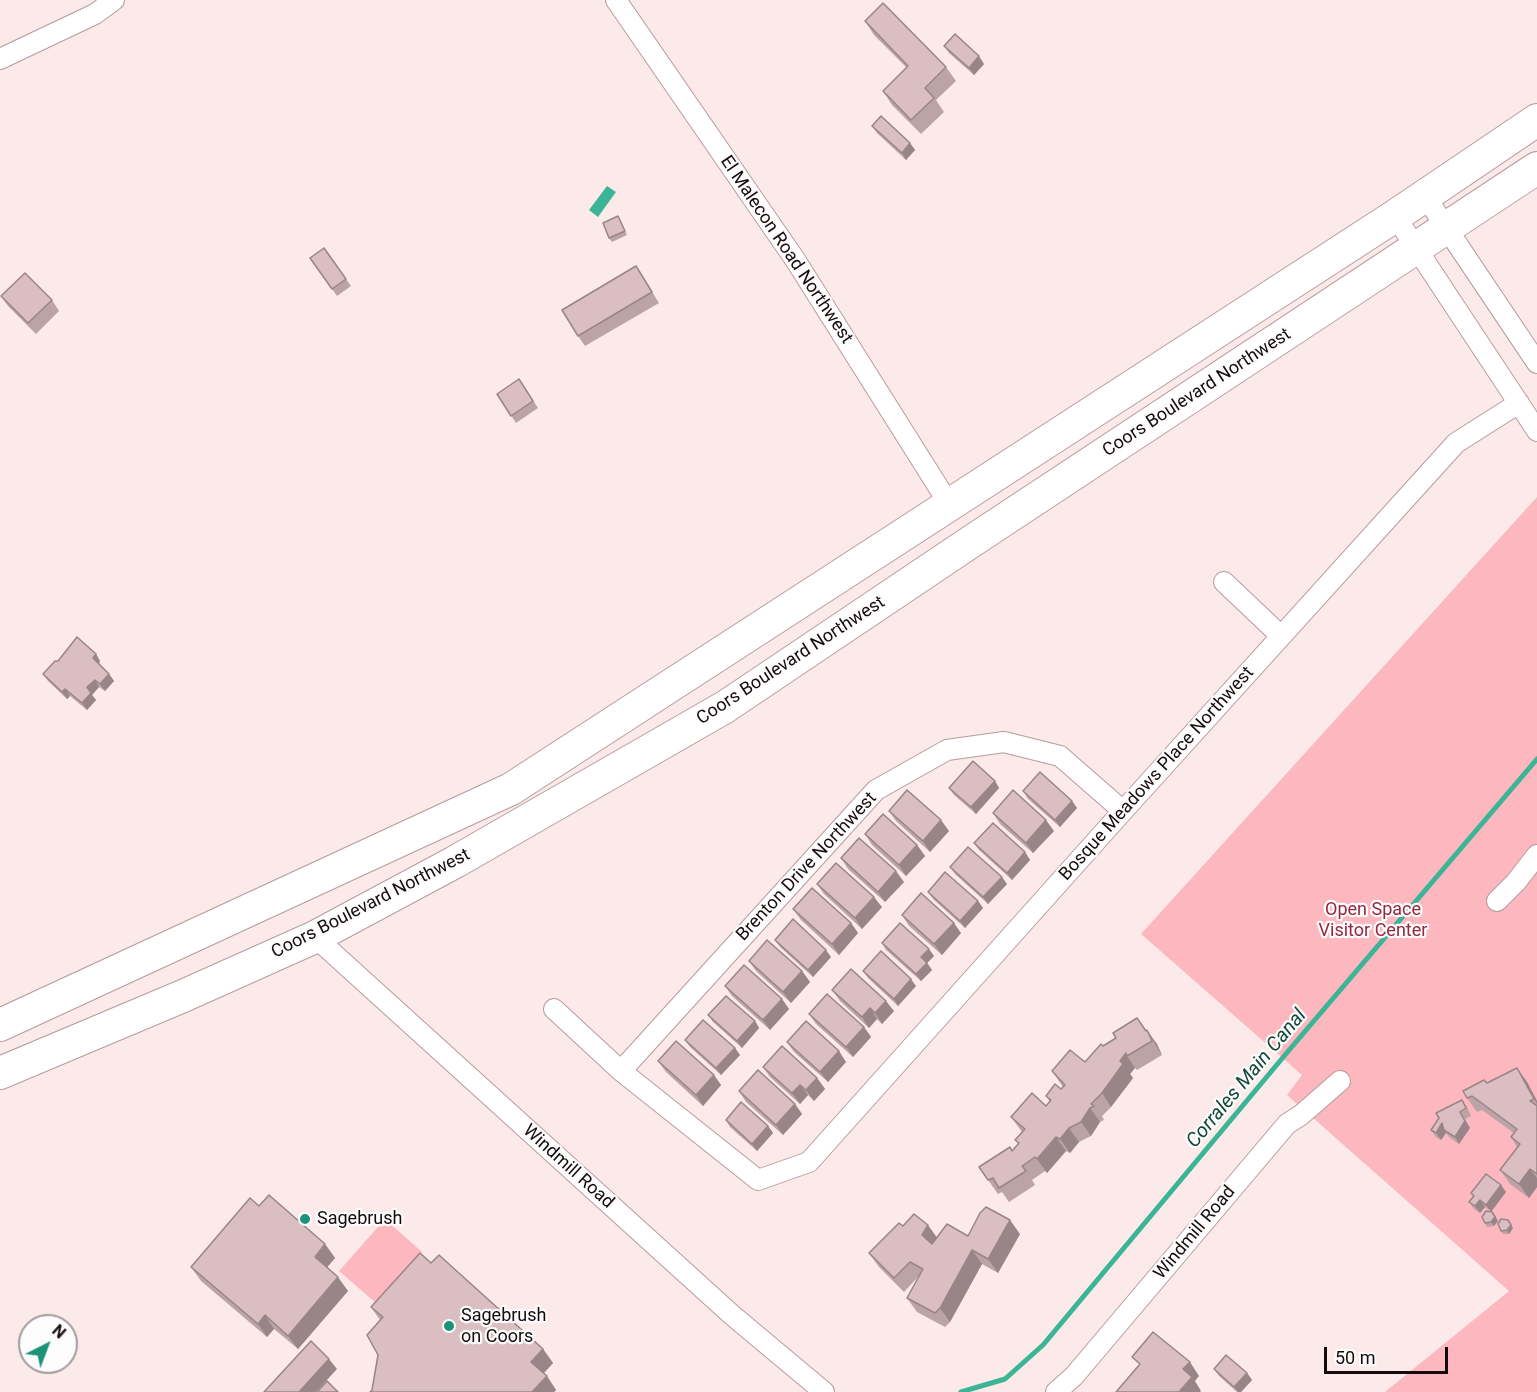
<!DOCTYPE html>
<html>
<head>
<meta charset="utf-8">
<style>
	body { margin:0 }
	#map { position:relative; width:1537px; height:1392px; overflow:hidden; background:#fceaeb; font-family:Roboto,sans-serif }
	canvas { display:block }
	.north { position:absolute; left:18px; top:1314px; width:60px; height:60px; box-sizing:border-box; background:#fcfcfc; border:2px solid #a09c9c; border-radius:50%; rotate:42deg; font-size:16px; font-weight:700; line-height:24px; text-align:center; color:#150b0c }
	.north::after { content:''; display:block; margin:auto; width:21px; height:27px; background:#1c9377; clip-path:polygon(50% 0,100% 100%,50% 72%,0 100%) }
	.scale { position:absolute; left:1324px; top:1347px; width:124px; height:27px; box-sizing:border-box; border:3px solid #150b0c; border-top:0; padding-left:8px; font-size:18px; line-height:21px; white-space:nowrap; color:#150b0c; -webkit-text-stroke:4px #fcfcfc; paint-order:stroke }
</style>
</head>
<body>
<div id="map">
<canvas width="1537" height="1392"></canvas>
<div class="north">N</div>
<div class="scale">50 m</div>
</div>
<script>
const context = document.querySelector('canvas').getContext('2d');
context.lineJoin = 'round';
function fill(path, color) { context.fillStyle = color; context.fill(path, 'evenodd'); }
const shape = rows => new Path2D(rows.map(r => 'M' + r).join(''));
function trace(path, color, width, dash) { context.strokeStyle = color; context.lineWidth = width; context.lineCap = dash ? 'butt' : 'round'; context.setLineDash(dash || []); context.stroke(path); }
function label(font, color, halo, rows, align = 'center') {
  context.font = font + ' Roboto,sans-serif'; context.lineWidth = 4.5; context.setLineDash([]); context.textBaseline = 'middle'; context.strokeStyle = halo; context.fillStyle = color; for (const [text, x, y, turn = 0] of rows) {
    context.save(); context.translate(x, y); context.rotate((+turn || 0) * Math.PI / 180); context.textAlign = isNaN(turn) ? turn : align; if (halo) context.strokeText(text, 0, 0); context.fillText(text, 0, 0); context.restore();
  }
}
const green = shape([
	[1537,497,1537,1392,1385,1392,1509,1291,1287,1095,1302,1075,1141,934],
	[385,1219,422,1252,377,1304,339,1271]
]);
const water = shape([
	[607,186,616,192,598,217,589,210]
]);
const stream = shape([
	[961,1392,1005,1379,1043,1345,1290,1049,1537,759]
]);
const street = shape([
	[616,0,796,261,949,504],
	[0,59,95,14,114,0],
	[1425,196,1537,363],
	[1395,216,1537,431],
	[1224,582,1281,636],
	[1497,901,1516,882,1537,855],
	[315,937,732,1315,824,1392],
	[554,1009,621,1071,758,1180,809,1162,1123,811,1456,443,1519,403],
	[621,1071,876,790,947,750,1004,742,1060,756,1123,811],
	[1056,1392,1074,1376,1287,1124,1301,1115,1340,1081]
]);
const primary = shape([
	[0,1025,511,789,1395,216,1537,120],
	[0,1073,183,996,315,937,455,862,725,707,972,541,1537,168]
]);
const wall = shape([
	[865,21,946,67,956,81,936,100,944,112,921,134,892,105,883,91,907,68,874,35],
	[944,46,984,64,974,75,949,53],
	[872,126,910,143,915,150,906,160,877,133],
	[618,216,627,235,612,242,609,238],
	[324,248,351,286,337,296,310,258],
	[636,266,659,303,585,346,578,336],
	[1,296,52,300,59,311,36,334,8,306],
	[519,379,538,408,516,423,497,394],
	[96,654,100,661,99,663,109,674,114,681,105,691,99,687,92,695,96,700,87,710,70,696,67,699,48,681,43,674],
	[995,781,999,788,976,814,954,795,949,788],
	[1023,791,1072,801,1077,808,1060,827,1028,799],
	[889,811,949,831,930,852,896,821],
	[993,813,1054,831,1033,853,1000,824],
	[865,834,917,845,925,856,906,876,872,845],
	[974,843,1025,852,1030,860,1012,880,979,850],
	[841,858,904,882,885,902,848,869],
	[950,867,1007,884,988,904,955,874],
	[817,884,882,907,862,929,824,894],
	[928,892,978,901,983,908,965,928,933,899],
	[793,909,851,923,858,933,839,955,801,920],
	[902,915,961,933,942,955,909,926],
	[775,940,831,957,813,977,780,947],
	[882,943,934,956,927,963,932,970,921,981,886,950],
	[749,961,802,971,810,982,791,1003,756,971],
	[863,971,916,986,898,1006,868,978],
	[725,986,782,999,789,1009,770,1030,732,996],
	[832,990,894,1011,882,1024,877,1019,869,1028,840,1001],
	[809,1014,864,1027,871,1037,853,1057,816,1024],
	[708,1015,755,1021,759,1028,742,1048,713,1022],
	[1146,1031,1157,1044,1162,1055,1137,1070,1135,1068,1130,1074,1133,1078,1111,1107,1102,1116,1104,1120,1100,1122,1091,1136,1079,1142,1070,1153,1066,1151,1047,1173,1045,1171,1032,1180,1035,1185,1009,1202,1002,1192,998,1194,979,1167,1012,1151,1018,1144,1015,1140,1022,1132,1011,1117,1046,1106,1050,1102,1046,1096,1061,1089,1063,1087,1052,1071,1085,1062,1103,1046],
	[685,1040,735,1048,740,1055,721,1075,690,1047],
	[787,1042,846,1062,828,1082,794,1052],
	[658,1061,714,1075,721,1085,703,1106,666,1072],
	[763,1067,817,1078,825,1089,814,1101,808,1095,800,1104,770,1077],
	[1517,1068,1527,1082,1537,1101,1537,1187,1529,1198,1510,1184,1500,1170,1517,1147,1511,1137,1514,1133,1482,1110,1477,1112,1467,1098,1487,1083],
	[739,1091,795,1104,802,1114,783,1135,746,1102],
	[1462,1100,1467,1107,1471,1116,1465,1119,1470,1128,1459,1144,1449,1137,1446,1133,1441,1140,1436,1137,1431,1130],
	[726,1120,768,1126,773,1133,757,1151,730,1127],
	[1506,1192,1491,1211,1495,1215,1498,1221,1494,1226,1487,1227,1485,1223,1491,1211,1485,1207,1480,1213,1474,1209,1469,1202,1473,1196,1471,1193],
	[903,1226,937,1237,1020,1234,998,1273,982,1264,950,1322,945,1327,917,1312,907,1298,919,1276,904,1292,879,1267,869,1253],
	[1513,1228,1509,1234,1503,1234,1501,1231],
	[325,1244,335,1258,327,1267,348,1291,298,1349,274,1329,267,1337,201,1281,191,1267],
	[431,1263,543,1349,553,1363,544,1373,556,1390,554,1392,370,1392,372,1390,378,1355,380,1320,371,1307],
	[1214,1369,1247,1373,1252,1380,1241,1392,1237,1392,1219,1376]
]);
const shadedWall = shape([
	[979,56,984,64,974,75,969,68],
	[910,143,915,150,906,160,902,153],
	[96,654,100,661,98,665,93,658],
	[109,674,114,681,105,691,100,684],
	[95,680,99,687,92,695,96,700,87,710,82,703,87,687],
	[65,689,70,696,67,699,62,692],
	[995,781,999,788,976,814,971,807],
	[1072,801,1077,808,1060,827,1055,820],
	[941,820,949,831,930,852,923,841],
	[1046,820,1054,831,1033,853,1026,843],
	[917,845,925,856,906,876,899,865],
	[1025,852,1030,860,1012,880,1007,873],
	[896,871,904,882,885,902,878,892],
	[1002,877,1007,884,988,904,983,897],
	[874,897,882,907,862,929,855,918],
	[978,901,983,908,965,928,960,921],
	[851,923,858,933,839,955,832,944],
	[954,923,961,933,942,955,934,944],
	[929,949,934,956,927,963,932,970,921,981,916,974,921,957],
	[826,950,831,957,813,977,808,970],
	[802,971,810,982,791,1003,783,992],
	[911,979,916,986,898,1006,894,999],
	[782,999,789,1009,770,1030,763,1020],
	[886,1001,894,1011,882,1024,875,1013],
	[870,1008,877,1019,869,1028,862,1017],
	[755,1021,759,1028,742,1048,737,1041],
	[864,1027,871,1037,853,1057,846,1047],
	[1147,1030,1157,1044,1162,1055,1147,1031],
	[735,1048,740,1055,721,1075,716,1068],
	[839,1051,846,1062,828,1082,820,1072],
	[1126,1053,1127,1056,1135,1068,1130,1074,1133,1078,1111,1107,1102,1093,1120,1061],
	[1517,1068,1527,1082,1537,1101,1537,1104],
	[714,1075,721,1085,703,1106,696,1095],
	[817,1078,825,1089,814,1101,806,1090],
	[800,1085,808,1095,800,1104,792,1093],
	[795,1104,802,1114,783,1135,776,1125],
	[1090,1108,1100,1122,1091,1136,1081,1122],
	[1460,1112,1470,1128,1459,1144,1455,1137],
	[1442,1123,1444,1130,1446,1133,1441,1140,1436,1133],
	[768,1126,773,1133,757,1151,752,1144],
	[1069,1128,1079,1142,1070,1153,1060,1139],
	[1056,1137,1066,1151,1047,1173,1037,1159],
	[1530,1169,1537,1178,1537,1187,1529,1198,1519,1184],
	[1501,1185,1506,1192,1491,1212,1486,1205],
	[1480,1200,1485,1207,1480,1213,1475,1206],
	[1492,1212,1498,1221,1494,1226,1491,1222],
	[1010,1220,1020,1234,998,1273,988,1259],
	[1508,1220,1513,1228,1509,1234,1507,1230],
	[928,1225,938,1239,932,1249,922,1235],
	[325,1244,335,1258,324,1271,315,1257],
	[972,1250,982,1264,950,1322,940,1308],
	[338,1277,348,1291,298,1349,288,1336],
	[265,1315,274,1329,267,1337,258,1324],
	[543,1349,553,1363,541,1376,531,1362],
	[329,1359,337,1369,316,1392,299,1392],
	[1190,1362,1199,1376,1195,1381,1201,1391,1200,1392,1179,1392,1183,1369],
	[1247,1373,1252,1380,1241,1392,1238,1392,1234,1387],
	[547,1376,556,1390,554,1392,532,1392]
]);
const building = shape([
	[883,3,946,67,925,88,934,98,911,120,883,91,908,66,865,21,883,3],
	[955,34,979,56,969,68,944,46,955,34],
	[881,116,910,143,902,153,872,126,881,116],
	[618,216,625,231,609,238,603,223,618,216],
	[324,248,346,279,332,289,310,258,324,248],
	[636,266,652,292,578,336,562,310,636,266],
	[25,273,52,300,28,323,1,296,25,273],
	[519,379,533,401,511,416,497,394,519,379],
	[77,637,96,654,93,658,109,674,100,684,95,680,87,687,91,693,82,703,65,689,62,692,43,674,55,661,58,661,77,637],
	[973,761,995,781,971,807,949,788,973,761],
	[1040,772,1072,801,1055,820,1023,791,1040,772],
	[907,790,941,820,923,841,889,811,907,790],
	[1013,790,1046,820,1026,843,993,813,1013,790],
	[883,814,917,845,899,865,865,834,883,814],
	[993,823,1025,852,1007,873,974,843,993,823],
	[859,838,896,871,878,892,841,858,859,838],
	[968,847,1002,877,983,897,950,867,968,847],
	[836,863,874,897,855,918,817,884,836,863],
	[945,872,978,901,960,921,928,892,945,872],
	[812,888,851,923,832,944,793,909,812,888],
	[921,893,954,923,934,944,902,915,921,893],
	[793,919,826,950,808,970,775,940,793,919],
	[900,923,929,949,921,957,927,963,916,974,882,943,900,923],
	[767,940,802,971,783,992,749,961,767,940],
	[881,951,911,979,894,999,863,971,881,951],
	[744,965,782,999,763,1020,725,986,744,965],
	[851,969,886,1001,875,1013,870,1008,862,1017,832,990,851,969],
	[827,994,864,1027,846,1047,809,1014,827,994],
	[726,996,755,1021,737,1041,708,1015,726,996],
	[1137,1018,1146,1031,1147,1030,1152,1041,1127,1056,1126,1053,1120,1061,1123,1064,1102,1093,1091,1104,1094,1106,1090,1108,1081,1122,1069,1128,1060,1139,1056,1137,1037,1159,1035,1157,1022,1166,1026,1171,999,1188,993,1178,988,1180,979,1167,1010,1147,1012,1151,1019,1143,1015,1140,1025,1129,1011,1117,1032,1093,1046,1106,1051,1100,1046,1096,1055,1084,1061,1089,1065,1085,1052,1071,1070,1050,1085,1062,1101,1044,1103,1046,1116,1038,1113,1033,1137,1018],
	[703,1020,735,1048,716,1068,685,1040,703,1020],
	[806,1021,839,1051,820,1072,787,1042,806,1021],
	[676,1041,714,1075,696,1095,658,1061,676,1041],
	[782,1046,817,1078,806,1090,800,1085,792,1093,763,1067,782,1046],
	[1517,1068,1534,1099,1530,1101,1537,1106,1537,1174,1530,1169,1519,1184,1500,1170,1520,1144,1511,1137,1517,1129,1472,1096,1467,1098,1463,1091,1484,1080,1487,1083,1517,1068],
	[758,1070,795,1104,776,1125,739,1091,758,1070],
	[1462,1100,1466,1108,1460,1112,1465,1121,1455,1137,1444,1130,1442,1123,1436,1133,1431,1130,1439,1118,1436,1113,1462,1100],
	[741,1102,768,1126,752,1144,726,1120,741,1102],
	[1486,1174,1501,1185,1486,1205,1480,1200,1475,1206,1469,1202,1474,1196,1471,1193,1486,1174],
	[269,1195,325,1244,315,1257,338,1277,288,1336,265,1315,258,1324,191,1267,250,1198,259,1206,269,1195],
	[986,1207,1010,1220,988,1259,972,1250,940,1308,935,1313,907,1298,923,1269,910,1262,894,1278,869,1253,899,1223,903,1226,914,1214,928,1225,922,1235,932,1244,947,1224,968,1236,980,1213,986,1207],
	[1486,1211,1492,1212,1495,1217,1491,1222,1485,1223,1482,1217,1486,1211],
	[1501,1219,1508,1220,1511,1225,1507,1230,1501,1231,1498,1224,1501,1219],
	[420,1253,431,1263,439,1255,543,1349,531,1362,547,1376,532,1392,370,1392,372,1390,378,1355,367,1335,383,1317,371,1307,420,1253],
	[1153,1332,1190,1362,1183,1369,1192,1377,1179,1392,1116,1392,1140,1364,1132,1357,1153,1332],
	[311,1341,329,1359,299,1392,264,1392,311,1341],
	[1226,1355,1247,1373,1234,1387,1214,1369,1226,1355],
	[327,1381,338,1392,317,1392,327,1381]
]);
const markers = [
	[305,1219,6,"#1c9377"],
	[449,1326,6,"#1c9377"]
];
const streetNames = [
	["El Malecon Road Northwest",786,250,56],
	["Coors Boulevard Northwest",1197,393,-33],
	["Coors Boulevard Northwest",791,661,-33],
	["Bosque Meadows Place Northwest",1157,774,-48],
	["Brenton Drive Northwest",807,867,-47],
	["Coors Boulevard Northwest",371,904,-27],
	["Windmill Road",568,1167,42],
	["Windmill Road",1195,1233,-50]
];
const parkNames = [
	["Open Space",1373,910],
	["Visitor Center",1373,931]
];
const poiNames = [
	["Sagebrush",317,1219],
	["Sagebrush",461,1316],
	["on Coors",461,1337]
];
const waterNames = [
	["Corrales Main Canal",1247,1079,-50]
];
fill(green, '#fdb7be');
fill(water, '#3bb596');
trace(stream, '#3bb596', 5);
trace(street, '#b79b9d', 22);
trace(primary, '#b79b9d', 34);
trace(street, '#fff', 20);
trace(primary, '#fff', 32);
fill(wall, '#bca3a6');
fill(shadedWall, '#998587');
fill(building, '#dbbec1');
trace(building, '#998587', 1.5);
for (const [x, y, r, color] of markers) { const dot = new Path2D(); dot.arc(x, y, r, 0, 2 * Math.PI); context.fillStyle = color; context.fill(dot); trace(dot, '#fcfcfc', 2); }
label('18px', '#150b0c', '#fcfcfc', streetNames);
label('18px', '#962741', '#fcfcfc', parkNames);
label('18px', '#150b0c', '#fcfcfc', poiNames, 'left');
label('italic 20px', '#124639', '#fcfcfc', waterNames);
</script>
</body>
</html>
